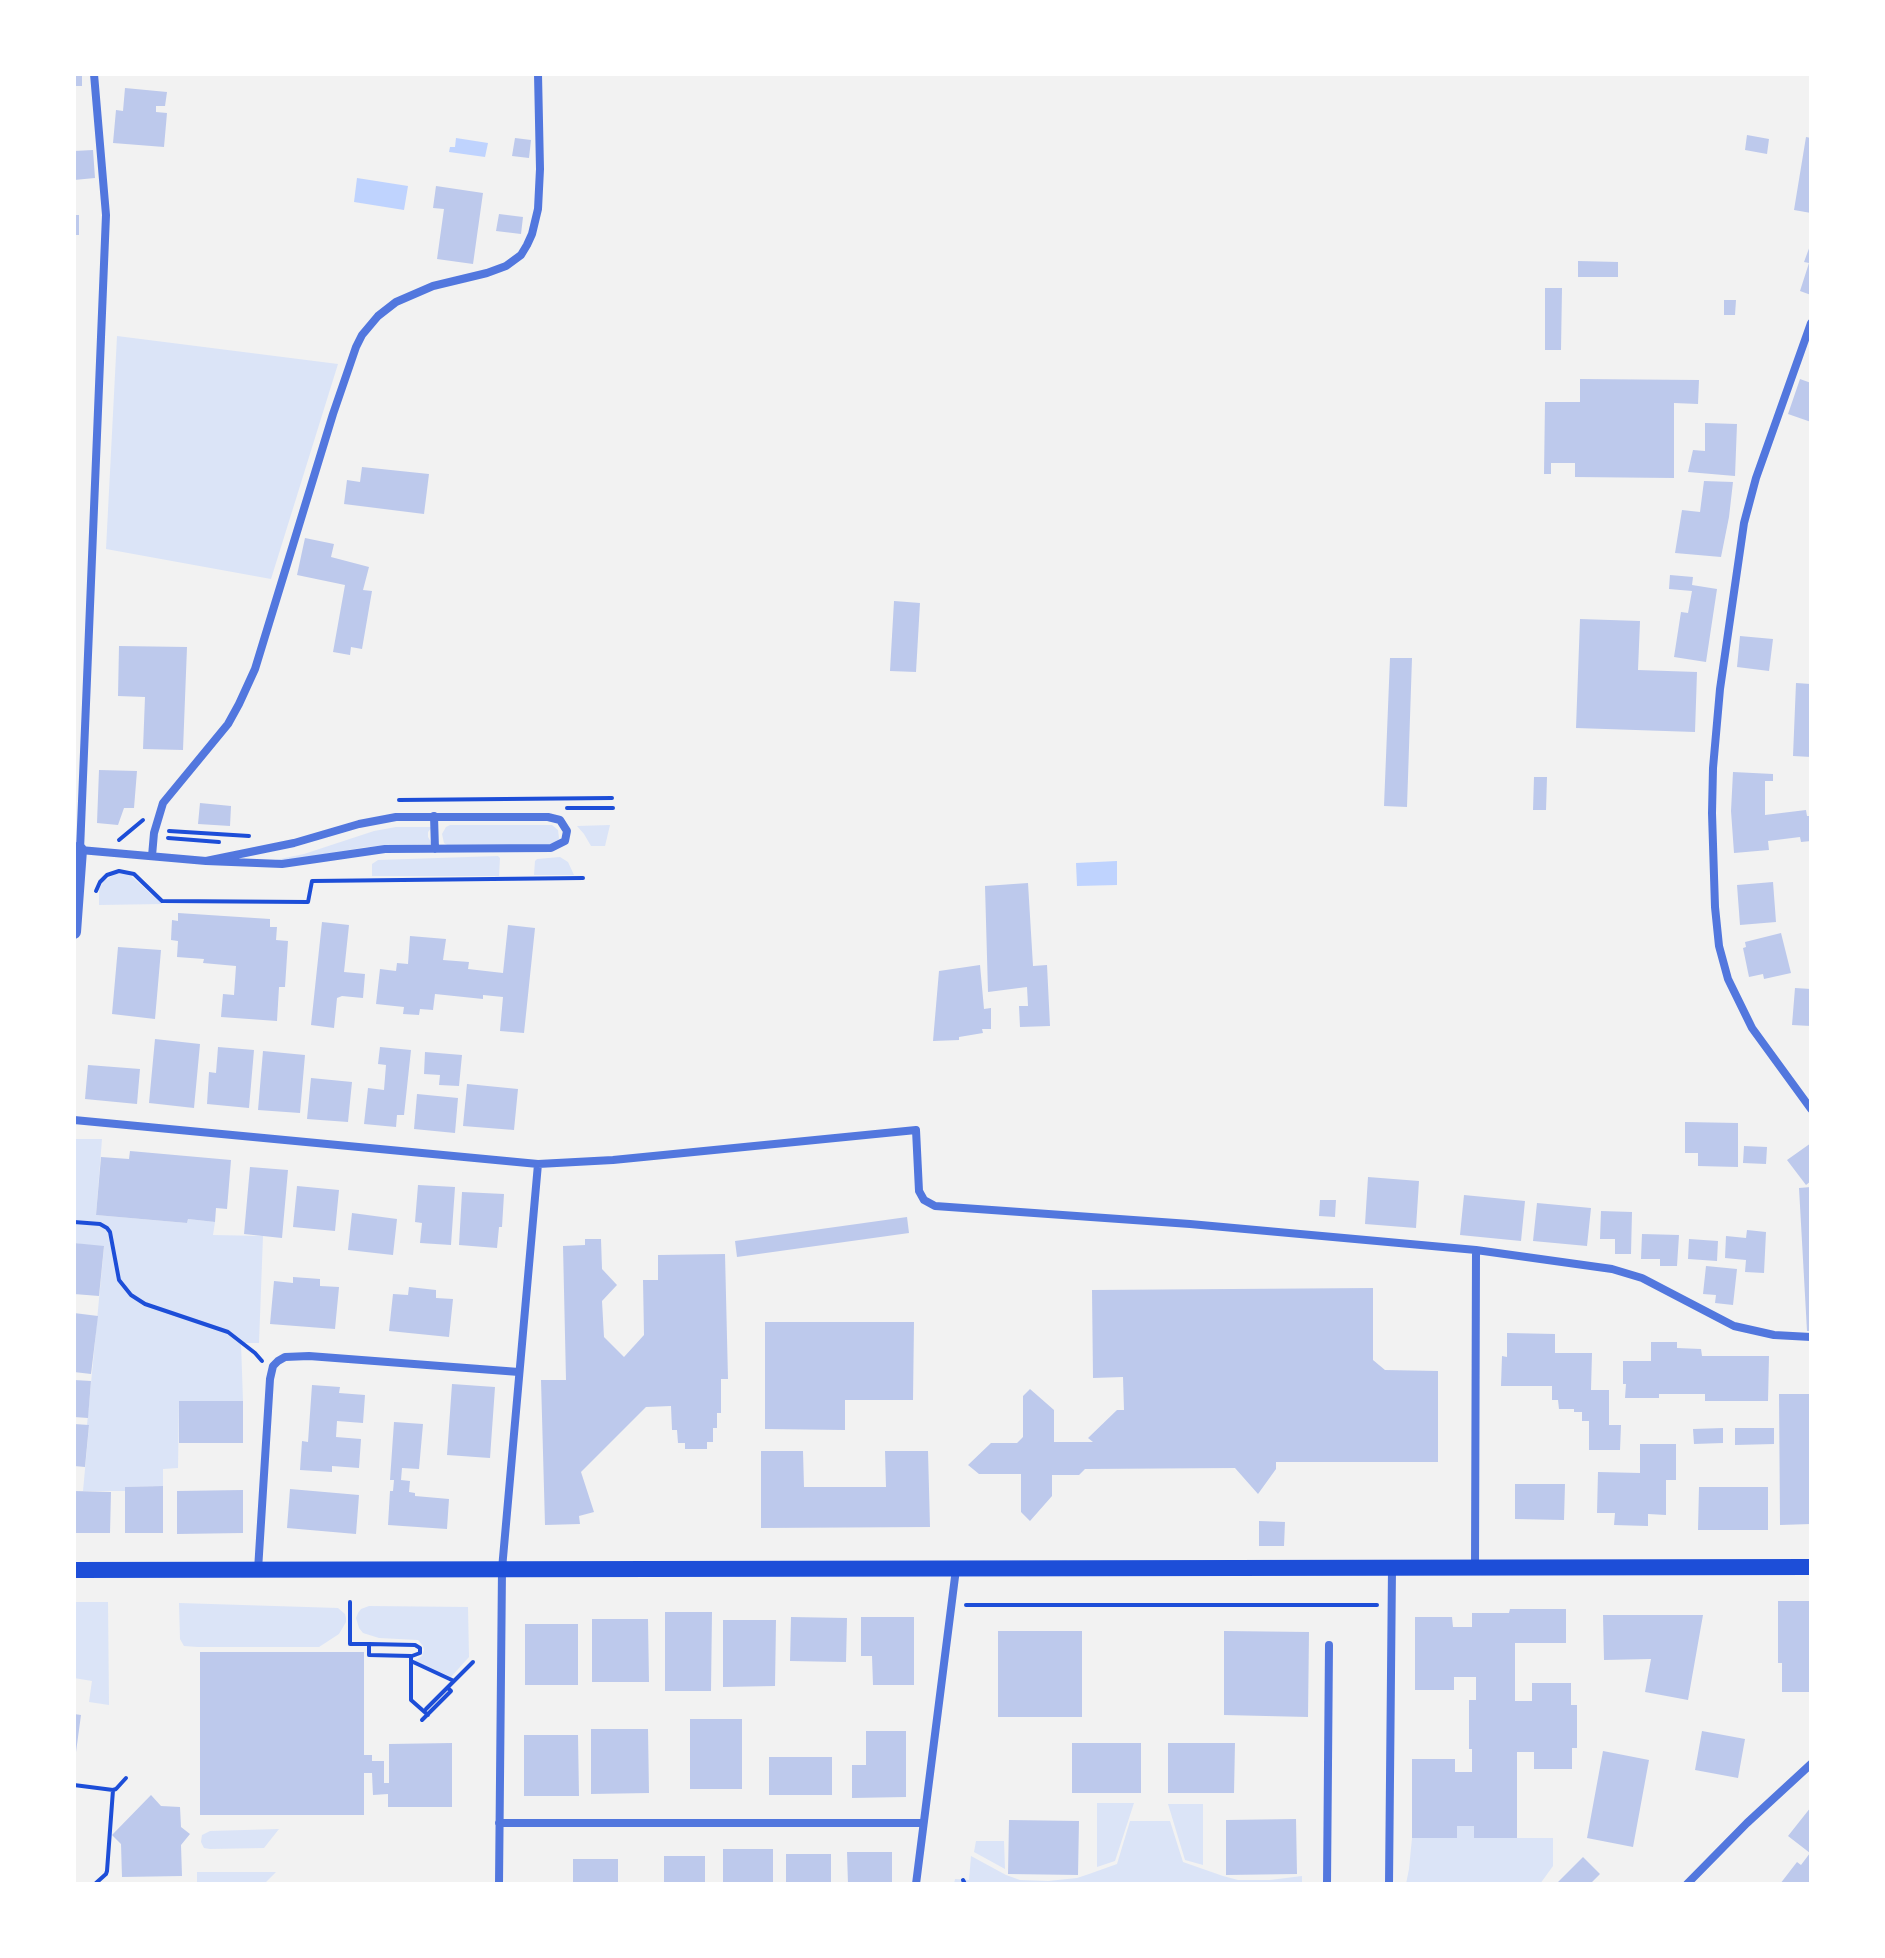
<!DOCTYPE html>
<html>
<head>
<meta charset="utf-8">
<style>
	body { margin:0 }
	#map { position:relative; width:1885px; height:1958px; overflow:hidden; background:#f2f2f2; font-family:"Fira Sans",sans-serif }
	canvas { display:block }
	.frame { position:absolute; inset:0; border:76px solid #fff; pointer-events:none }
</style>
</head>
<body>
<div id="map">
<canvas width="1885" height="1958"></canvas>
<div class="frame"></div>
</div>
<script>
const context = document.querySelector('canvas').getContext('2d');
context.lineJoin = 'round';
function fill(path, color) { context.fillStyle = color; context.fill(path, 'evenodd'); }
const shape = rows => new Path2D(rows.map(r => 'M' + r).join(''));
function trace(path, color, width, dash) { context.strokeStyle = color; context.lineWidth = width; context.lineCap = dash ? 'butt' : 'round'; context.setLineDash(dash || []); context.stroke(path); }
const green = shape([
	[117,336,338,364,271,579,106,549],
	[450,825,552,825,558,830,559,838,558,841,552,845,447,845,444,843,442,834,446,827],
	[610,825,605,846,591,846,584,834,577,826],
	[396,827,432,827,428,832,428,837,432,844,366,847,291,860,275,860,304,854,374,831],
	[498,856,500,858,499,876,372,876,372,864,378,860],
	[560,857,568,862,574,875,534,875,535,861,537,859],
	[124,873,131,876,162,904,99,905,99,889,104,881,115,874],
	[74,1139,102,1139,96,1215,187,1223,188,1219,215,1222,213,1235,263,1236,259,1343,241,1343,243,1401,179,1401,178,1468,163,1469,163,1486,126,1487,125,1491,83,1491,89,1426,87,1425,104,1247,74,1243],
	[74,1602,108,1602,109,1705,89,1702,92,1681,74,1678],
	[179,1603,338,1608,345,1614,346,1618,346,1622,339,1634,319,1647,198,1647,184,1646,180,1639],
	[369,1606,468,1607,469,1657,451,1677,414,1661,422,1656,424,1650,423,1646,418,1640,379,1638,363,1633,359,1628,356,1618,358,1613,361,1609],
	[1097,1803,1134,1803,1115,1861,1097,1867],
	[1168,1804,1203,1804,1203,1865,1185,1860],
	[1130,1821,1170,1821,1183,1862,1223,1876,1238,1880,1270,1880,1302,1876,1302,1884,954,1884,955,1879,969,1880,971,1856,1006,1875,1020,1880,1048,1881,1077,1878,1089,1874,1117,1864],
	[1457,1826,1474,1826,1475,1838,1553,1838,1553,1866,1540,1884,1406,1884,1409,1869,1412,1838,1457,1838],
	[279,1829,264,1848,210,1849,204,1848,201,1842,202,1835,210,1831],
	[976,1841,1004,1841,1005,1869,974,1852],
	[197,1872,276,1872,264,1884,197,1884]
]);
const water = shape([
	[456,138,488,143,485,157,449,152,450,147,455,147],
	[357,178,408,186,404,210,354,202],
	[1117,861,1117,885,1077,886,1076,863]
]);
const building = shape([
	[74,74,82,74,82,86,74,86],
	[125,88,167,92,165,106,156,106,156,112,167,113,164,147,113,143,116,110,123,111],
	[1747,135,1769,139,1767,154,1745,150],
	[1806,137,1811,138,1811,213,1794,210],
	[515,138,531,140,529,158,512,156],
	[93,150,95,178,74,180,74,151],
	[436,186,483,193,473,264,437,259,444,209,433,208],
	[499,214,523,217,521,234,496,231],
	[74,215,79,215,79,235,74,235],
	[1811,243,1811,295,1800,291,1809,263,1804,262],
	[1578,261,1618,262,1618,277,1578,277],
	[1545,288,1562,288,1561,350,1545,350],
	[1724,300,1736,300,1735,315,1724,315],
	[1580,379,1699,380,1698,404,1674,403,1674,478,1575,477,1575,463,1551,463,1551,474,1544,474,1545,402,1580,402],
	[1800,379,1811,383,1811,422,1788,414],
	[1705,423,1737,424,1735,476,1688,472,1693,450,1705,451],
	[362,467,429,474,424,514,344,504,347,480,360,482],
	[1704,481,1733,482,1729,517,1721,557,1675,553,1682,510,1700,512],
	[305,538,334,544,331,557,369,567,363,590,372,591,362,649,351,647,350,655,333,652,345,585,297,575],
	[1670,575,1693,577,1692,585,1717,589,1706,662,1674,657,1681,612,1688,613,1692,591,1669,589],
	[894,601,920,603,916,672,890,671],
	[1580,619,1640,621,1638,670,1697,672,1695,732,1576,728],
	[1740,636,1773,639,1769,671,1737,667],
	[119,646,187,647,183,750,143,749,145,697,118,696],
	[1390,658,1412,658,1407,807,1384,806],
	[1796,683,1811,684,1811,757,1793,756],
	[99,770,137,771,134,808,124,808,118,825,97,823],
	[1733,772,1773,774,1773,781,1765,781,1765,815,1806,810,1807,816,1811,816,1811,841,1801,842,1800,837,1768,841,1769,850,1734,853,1731,811],
	[1534,777,1547,777,1546,810,1533,810],
	[200,803,231,806,230,826,198,824],
	[1773,882,1776,922,1740,925,1737,885],
	[1028,883,1033,966,1047,965,1050,1026,1020,1027,1019,1006,1028,1006,1027,987,988,992,985,886],
	[178,913,270,919,270,927,277,927,276,940,288,941,285,987,279,987,277,1021,221,1017,223,994,234,995,236,966,203,963,204,959,177,957,178,941,171,940,172,920,178,921],
	[322,922,349,925,344,972,365,974,363,998,342,996,337,998,334,1028,311,1025],
	[508,925,535,928,524,1033,500,1031,503,997,483,995,483,999,435,994,433,1010,420,1009,419,1015,403,1014,404,1007,376,1004,380,969,396,971,397,963,408,964,410,936,446,939,443,960,469,962,468,969,503,973],
	[1781,933,1791,973,1764,979,1763,974,1749,977,1743,948,1746,947,1745,942],
	[118,947,161,950,155,1019,112,1014],
	[980,965,984,1009,991,1008,991,1029,982,1029,983,1033,959,1037,959,1040,933,1041,939,971],
	[1795,988,1811,989,1811,1026,1792,1025],
	[155,1039,200,1044,194,1108,149,1103],
	[218,1047,254,1050,249,1108,207,1104,209,1072,216,1073],
	[380,1047,411,1050,404,1115,397,1115,396,1127,364,1124,368,1088,384,1090,386,1065,378,1064],
	[263,1051,305,1055,300,1113,258,1110],
	[425,1052,462,1055,459,1086,439,1085,440,1075,424,1074],
	[88,1065,140,1069,137,1104,85,1099],
	[311,1078,352,1082,348,1122,307,1119],
	[467,1084,518,1089,514,1130,463,1126],
	[417,1094,458,1098,455,1133,414,1129],
	[1685,1122,1738,1123,1738,1167,1698,1166,1698,1153,1685,1153],
	[1811,1143,1811,1181,1806,1185,1787,1160],
	[1744,1146,1767,1147,1766,1164,1743,1163],
	[130,1151,231,1160,227,1209,216,1208,215,1222,188,1219,187,1223,96,1215,101,1157,129,1159],
	[250,1167,288,1170,282,1238,244,1234],
	[1368,1177,1419,1181,1416,1228,1365,1224],
	[418,1185,455,1187,451,1245,420,1243,422,1223,415,1222],
	[297,1186,339,1190,335,1231,293,1227],
	[1811,1187,1811,1331,1807,1331,1799,1188],
	[462,1192,504,1194,502,1227,499,1227,497,1248,459,1245],
	[1464,1195,1525,1201,1521,1241,1460,1235],
	[1320,1200,1336,1200,1335,1217,1319,1216],
	[1537,1203,1591,1208,1587,1246,1533,1241],
	[1601,1211,1632,1212,1631,1254,1615,1254,1615,1239,1600,1239],
	[352,1213,397,1219,393,1255,348,1250],
	[907,1217,909,1233,737,1257,735,1241],
	[1747,1230,1766,1232,1764,1273,1745,1272,1746,1260,1725,1258,1726,1236,1746,1238],
	[1642,1234,1679,1235,1677,1266,1660,1266,1660,1259,1641,1259],
	[585,1239,601,1239,602,1269,617,1285,602,1301,604,1337,624,1357,644,1335,643,1280,658,1280,658,1255,725,1254,728,1379,721,1379,721,1413,717,1413,717,1428,713,1428,713,1442,707,1442,707,1449,685,1449,685,1443,678,1443,677,1430,672,1430,671,1406,646,1407,581,1472,594,1512,579,1516,580,1524,545,1525,541,1380,566,1380,563,1246,585,1245],
	[1689,1239,1718,1241,1717,1261,1688,1259],
	[74,1243,104,1246,99,1296,74,1294],
	[1706,1266,1737,1269,1733,1305,1715,1303,1716,1295,1703,1294],
	[293,1277,320,1279,320,1286,339,1287,335,1329,270,1324,274,1281,293,1283],
	[409,1287,436,1290,436,1298,453,1299,449,1337,389,1331,393,1294,408,1295],
	[1373,1288,1373,1360,1385,1370,1438,1371,1438,1462,1276,1462,1276,1469,1258,1494,1235,1468,1085,1469,1079,1475,1052,1475,1052,1496,1030,1521,1021,1512,1021,1474,979,1474,968,1465,991,1443,1017,1443,1023,1437,1023,1396,1030,1389,1054,1410,1054,1442,1093,1442,1088,1438,1117,1410,1124,1410,1123,1377,1093,1378,1092,1290],
	[74,1313,98,1316,91,1374,74,1372],
	[765,1322,914,1322,913,1400,845,1400,845,1430,765,1429],
	[1507,1333,1555,1334,1555,1353,1592,1353,1591,1390,1609,1390,1609,1425,1621,1425,1620,1450,1589,1450,1589,1421,1582,1421,1582,1412,1574,1412,1574,1409,1559,1409,1558,1400,1552,1400,1552,1386,1501,1386,1502,1356,1507,1357],
	[1651,1342,1677,1342,1677,1348,1701,1349,1702,1356,1769,1356,1768,1401,1705,1401,1705,1394,1659,1394,1659,1398,1625,1398,1626,1384,1623,1384,1623,1361,1651,1361],
	[74,1380,91,1381,88,1418,74,1417],
	[452,1384,495,1387,490,1458,447,1455],
	[312,1385,340,1387,339,1393,365,1395,363,1423,337,1421,336,1437,361,1439,359,1468,332,1466,332,1472,300,1470,302,1441,308,1442],
	[1779,1394,1811,1394,1811,1524,1780,1525],
	[179,1401,243,1401,243,1443,179,1443],
	[394,1422,423,1424,419,1469,402,1468,401,1480,410,1481,409,1492,415,1493,415,1496,449,1499,447,1529,388,1525,390,1491,393,1491,394,1480,390,1480],
	[74,1424,89,1425,85,1467,74,1466],
	[1723,1428,1723,1443,1694,1444,1693,1429],
	[1735,1428,1774,1428,1774,1444,1735,1445],
	[1640,1444,1676,1444,1676,1480,1666,1480,1666,1515,1648,1514,1648,1526,1614,1525,1615,1513,1597,1513,1598,1472,1640,1473],
	[761,1451,803,1451,804,1487,886,1487,885,1451,928,1451,930,1527,761,1528],
	[1515,1484,1565,1484,1564,1520,1515,1519],
	[163,1486,163,1533,125,1533,125,1487],
	[1699,1487,1768,1487,1768,1530,1698,1530],
	[290,1489,359,1495,356,1534,287,1528],
	[243,1490,243,1533,177,1534,177,1491],
	[74,1491,111,1492,110,1533,74,1533],
	[1259,1521,1285,1522,1284,1546,1259,1546],
	[1778,1601,1811,1601,1811,1692,1782,1692,1782,1663,1778,1663],
	[1510,1609,1566,1609,1566,1643,1515,1643,1515,1701,1532,1701,1532,1683,1571,1683,1571,1705,1577,1705,1577,1748,1572,1748,1572,1769,1534,1769,1534,1752,1517,1752,1517,1838,1474,1838,1474,1826,1457,1826,1457,1838,1412,1838,1412,1759,1455,1759,1455,1772,1472,1772,1472,1749,1469,1749,1469,1700,1476,1700,1476,1677,1454,1677,1454,1690,1415,1690,1415,1617,1452,1617,1453,1627,1472,1627,1472,1613,1509,1613],
	[665,1612,712,1612,711,1691,665,1691],
	[1603,1615,1703,1615,1688,1700,1645,1692,1651,1659,1604,1660],
	[791,1617,847,1618,846,1662,790,1661],
	[861,1617,914,1617,914,1685,873,1685,872,1656,861,1656],
	[592,1619,648,1619,649,1682,592,1682],
	[723,1620,776,1620,775,1686,723,1687],
	[525,1624,578,1624,578,1685,525,1685],
	[998,1631,1082,1631,1082,1717,998,1717],
	[1224,1631,1309,1632,1308,1717,1224,1715],
	[200,1652,364,1652,364,1755,372,1755,372,1761,384,1761,384,1783,389,1783,389,1744,452,1743,452,1807,388,1807,388,1794,373,1795,372,1773,364,1773,364,1815,200,1815],
	[74,1714,81,1715,76,1752,74,1752],
	[690,1719,742,1719,742,1789,690,1789],
	[591,1729,648,1729,649,1793,591,1794],
	[866,1731,906,1731,906,1797,852,1798,852,1765,866,1765],
	[1702,1731,1745,1739,1738,1778,1695,1770],
	[524,1735,578,1735,579,1796,524,1796],
	[1072,1743,1141,1743,1141,1793,1072,1793],
	[1168,1743,1235,1743,1234,1793,1168,1793],
	[1603,1751,1649,1760,1633,1847,1587,1838],
	[769,1757,832,1757,832,1795,769,1795],
	[151,1795,161,1806,180,1807,181,1827,190,1834,181,1845,182,1876,122,1877,121,1844,112,1835],
	[1811,1807,1811,1884,1780,1884,1797,1862,1801,1865,1810,1853,1788,1836],
	[1296,1819,1297,1874,1226,1875,1226,1820],
	[1009,1820,1079,1821,1078,1875,1008,1874],
	[723,1849,773,1849,773,1884,723,1884],
	[847,1852,892,1852,892,1884,848,1884],
	[786,1854,831,1854,831,1884,786,1884],
	[664,1856,705,1856,705,1884,664,1884],
	[1583,1857,1600,1874,1590,1884,1556,1884],
	[573,1859,618,1859,618,1884,573,1884]
]);
const path = shape([
	[399,800,612,798],
	[567,808,613,808],
	[169,831,249,836],
	[168,838,219,842],
	[119,840,143,820],
	[96,891,100,882,107,875,119,871,134,874,162,901,308,902,312,881,583,878],
	[74,1222,100,1224,107,1228,110,1232,119,1280,131,1295,145,1304,228,1332,255,1353,262,1361],
	[350,1602,350,1644,369,1644,369,1655,411,1656,411,1661,454,1681],
	[966,1605,1377,1605],
	[369,1644,415,1645,420,1648,420,1653,412,1656],
	[411,1661,411,1700,428,1715],
	[426,1709,473,1662],
	[422,1720,451,1691,448,1688],
	[74,1785,113,1790,116,1789,126,1778],
	[963,1880,965,1884],
	[96,1883,106,1874,107,1871,113,1790]
]);
const minor = shape([
	[94,74,106,215,80,850,206,861,282,864,385,849,551,848,565,841,567,831,560,820,548,817,396,817,359,824,294,843,206,861],
	[1811,323,1756,478,1744,523,1720,689,1713,768,1712,813,1715,907,1719,946,1728,979,1752,1028,1811,1109],
	[434,816,435,849],
	[152,856,154,833,163,803,228,724,239,704,255,669,333,414,356,347,362,335,378,316,396,302,433,286,487,273,506,266,521,255,527,245,532,234,538,209,540,169,538,74],
	[74,1120,538,1164,613,1160,916,1130,919,1191,924,1200,935,1206,1190,1224,1476,1250,1612,1269,1642,1278,1734,1326,1774,1335,1811,1337],
	[1475,1567,1476,1250],
	[258,1570,270,1379,273,1366,278,1361,285,1357,309,1356,519,1372],
	[499,1823,922,1823],
	[499,1884,502,1569,538,1164],
	[916,1884,956,1569],
	[1327,1884,1329,1645],
	[1389,1884,1392,1568],
	[1687,1884,1747,1823,1811,1764]
]);
const tertiary = shape([
	[74,849,80,850,74,932]
]);
const secondary = shape([
	[74,1570,1811,1567]
]);
fill(green, '#dbe4f7');
fill(water, '#bfd3fe');
fill(building, '#bdc9ec');
trace(path, '#1d4ed8', 4);
trace(minor, '#5277de', 8);
trace(tertiary, '#5277de', 14);
trace(secondary, '#1d4ed8', 16);
</script>
</body>
</html>
